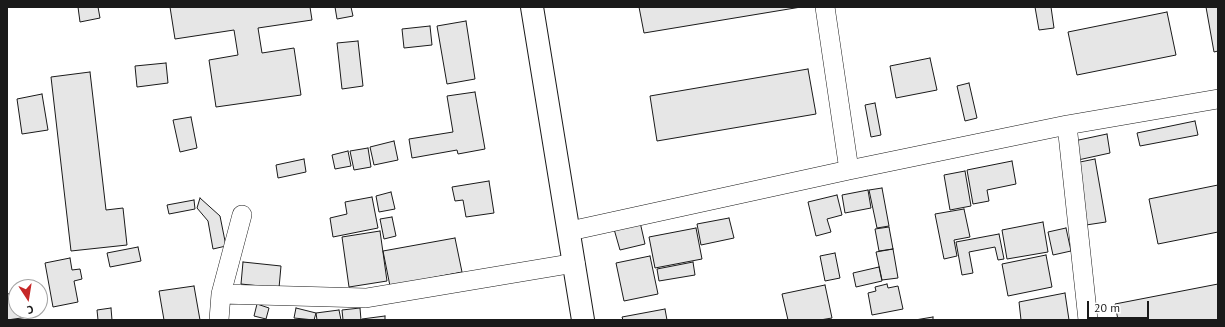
<!DOCTYPE html>
<html>
<head>
<meta charset="utf-8">
<style>
	body { margin:0 }
	#map { position:relative; width:1225px; height:327px; overflow:hidden; background:#fff; font-family:"PT Sans",sans-serif }
	canvas { display:block }
	.frame { position:absolute; inset:0; border:8px solid #1a1a1a; pointer-events:none }
	.north { position:absolute; left:8px; top:279px; width:40px; height:40px; box-sizing:border-box; background:#fff; border:1px solid #a3a3a3; border-radius:50%; rotate:168deg; font-size:11px; font-weight:700; line-height:16px; text-align:center; color:#1a1a1a }
	.north::after { content:''; display:block; margin:auto; width:14px; height:18px; background:#c62828; clip-path:polygon(50% 0,100% 100%,50% 72%,0 100%) }
	.scale { position:absolute; left:1087px; top:301px; width:62px; height:18px; box-sizing:border-box; border:2px solid #1a1a1a; border-top:0; padding-left:5px; font-size:12px; line-height:14px; white-space:nowrap; color:#1a1a1a; -webkit-text-stroke:3px #fff; paint-order:stroke }
</style>
</head>
<body>
<div id="map">
<canvas width="1225" height="327"></canvas>
<div class="frame"></div>
<div class="north">С</div>
<div class="scale">20 m</div>
</div>
<script>
const context = document.querySelector('canvas').getContext('2d');
context.lineJoin = 'round';
function fill(path, color) { context.fillStyle = color; context.fill(path, 'evenodd'); }
const shape = rows => new Path2D(rows.map(r => 'M' + r).join(''));
function trace(path, color, width, dash) { context.strokeStyle = color; context.lineWidth = width; context.lineCap = dash ? 'butt' : 'round'; context.setLineDash(dash || []); context.stroke(path); }
const building = shape([
	[78,7,98,7,100,18,80,22,78,7],
	[170,7,310,7,312,20,258,28,262,53,294,48,301,95,216,107,209,60,238,55,234,30,175,39,170,7],
	[335,7,351,7,353,16,337,19,335,7],
	[639,7,801,7,644,33,639,7],
	[1035,7,1051,7,1054,28,1039,30,1035,7],
	[1206,7,1218,7,1218,51,1214,52,1206,7],
	[1167,12,1176,55,1077,75,1068,32,1167,12],
	[466,21,475,79,447,84,437,26,466,21],
	[430,26,432,45,404,48,402,29,430,26],
	[358,41,363,86,342,89,337,43,358,41],
	[930,58,937,90,896,98,890,66,930,58],
	[166,63,168,83,137,87,135,66,166,63],
	[808,69,816,114,657,141,650,96,808,69],
	[90,72,106,210,123,208,127,245,71,251,51,77,90,72],
	[969,83,977,118,965,121,957,86,969,83],
	[475,92,485,149,458,154,457,150,412,158,409,139,453,132,447,96,475,92],
	[42,94,48,130,22,134,17,99,42,94],
	[875,103,881,135,871,137,865,105,875,103],
	[191,117,197,148,180,152,173,120,191,117],
	[1195,121,1198,135,1140,146,1137,133,1195,121],
	[1107,134,1110,153,1078,160,1074,141,1107,134],
	[394,141,398,160,374,165,370,147,394,141],
	[368,148,371,167,354,170,350,151,368,148],
	[348,151,351,166,335,169,332,155,348,151],
	[304,159,306,172,278,178,276,165,304,159],
	[1095,159,1106,222,1086,225,1075,163,1095,159],
	[1012,161,1016,184,987,190,989,201,973,204,967,170,1012,161],
	[965,171,971,206,950,210,944,175,965,171],
	[489,181,494,213,466,217,463,200,455,201,452,187,489,181],
	[1218,185,1218,232,1158,244,1149,199,1218,185],
	[882,188,889,226,877,228,869,190,882,188],
	[868,190,871,208,845,213,842,195,868,190],
	[391,192,395,209,379,212,376,196,391,192],
	[837,195,842,215,827,219,831,232,816,236,808,202,837,195],
	[372,197,378,228,333,237,330,218,347,214,345,202,372,197],
	[200,198,220,216,226,246,213,249,208,221,197,208,200,198],
	[194,200,195,209,169,214,167,205,194,200],
	[964,209,970,237,954,240,957,256,944,259,935,214,964,209],
	[392,217,396,236,384,239,380,219,392,217],
	[729,218,734,238,701,245,697,224,729,218],
	[640,222,645,244,620,250,614,229,640,222],
	[1043,222,1048,252,1007,259,1002,230,1043,222],
	[889,227,893,249,879,251,875,229,889,227],
	[696,228,702,259,655,268,649,237,696,228],
	[1066,228,1071,251,1053,255,1048,232,1066,228],
	[380,231,387,281,349,287,342,237,380,231],
	[999,234,1004,259,998,260,995,247,969,252,973,273,962,275,956,242,999,234],
	[455,238,462,272,390,286,383,251,455,238],
	[138,247,141,261,110,267,107,253,138,247],
	[893,249,898,278,882,280,876,252,893,249],
	[835,253,840,278,825,281,820,256,835,253],
	[1046,255,1052,287,1008,296,1002,264,1046,255],
	[650,256,658,294,624,301,616,263,650,256],
	[70,258,72,270,80,269,82,279,74,281,78,302,53,307,45,263,70,258],
	[243,262,281,266,279,288,241,284,243,262],
	[693,262,695,275,659,281,657,269,693,262],
	[879,267,882,281,856,287,853,273,879,267],
	[887,284,888,288,898,286,903,309,872,315,868,293,876,291,875,287,887,284],
	[1218,284,1218,320,1118,320,1115,304,1218,284],
	[825,285,832,318,820,320,788,320,782,294,825,285],
	[194,286,200,320,164,320,159,291,194,286],
	[16,293,16,311,35,311,36,316,7,320,7,294,16,293],
	[1065,293,1069,320,1021,320,1019,302,1065,293],
	[257,304,269,308,266,319,254,316,257,304],
	[111,308,112,320,98,320,97,310,111,308],
	[296,308,316,313,314,320,294,318,296,308],
	[360,308,361,320,343,320,342,310,360,308],
	[665,309,667,320,623,320,622,317,665,309],
	[339,310,341,320,317,320,316,313,339,310],
	[385,316,385,320,362,320,362,319,385,316],
	[933,317,933,320,915,320,933,317]
]);
const minor = shape([
	[825,7,849,170],
	[1067,125,1088,320],
	[570,231,849,170,1067,125,1218,99],
	[221,294,366,298,575,263],
	[219,320,221,294,242,215]
]);
const tertiary = shape([
	[532,7,583,320]
]);
fill(building, '#e6e6e6');
trace(building, '#1a1a1a', 1);
trace(minor, '#1a1a1a', 20);
trace(tertiary, '#1a1a1a', 24);
trace(minor, '#fff', 19);
trace(tertiary, '#fff', 22);
</script>
</body>
</html>
